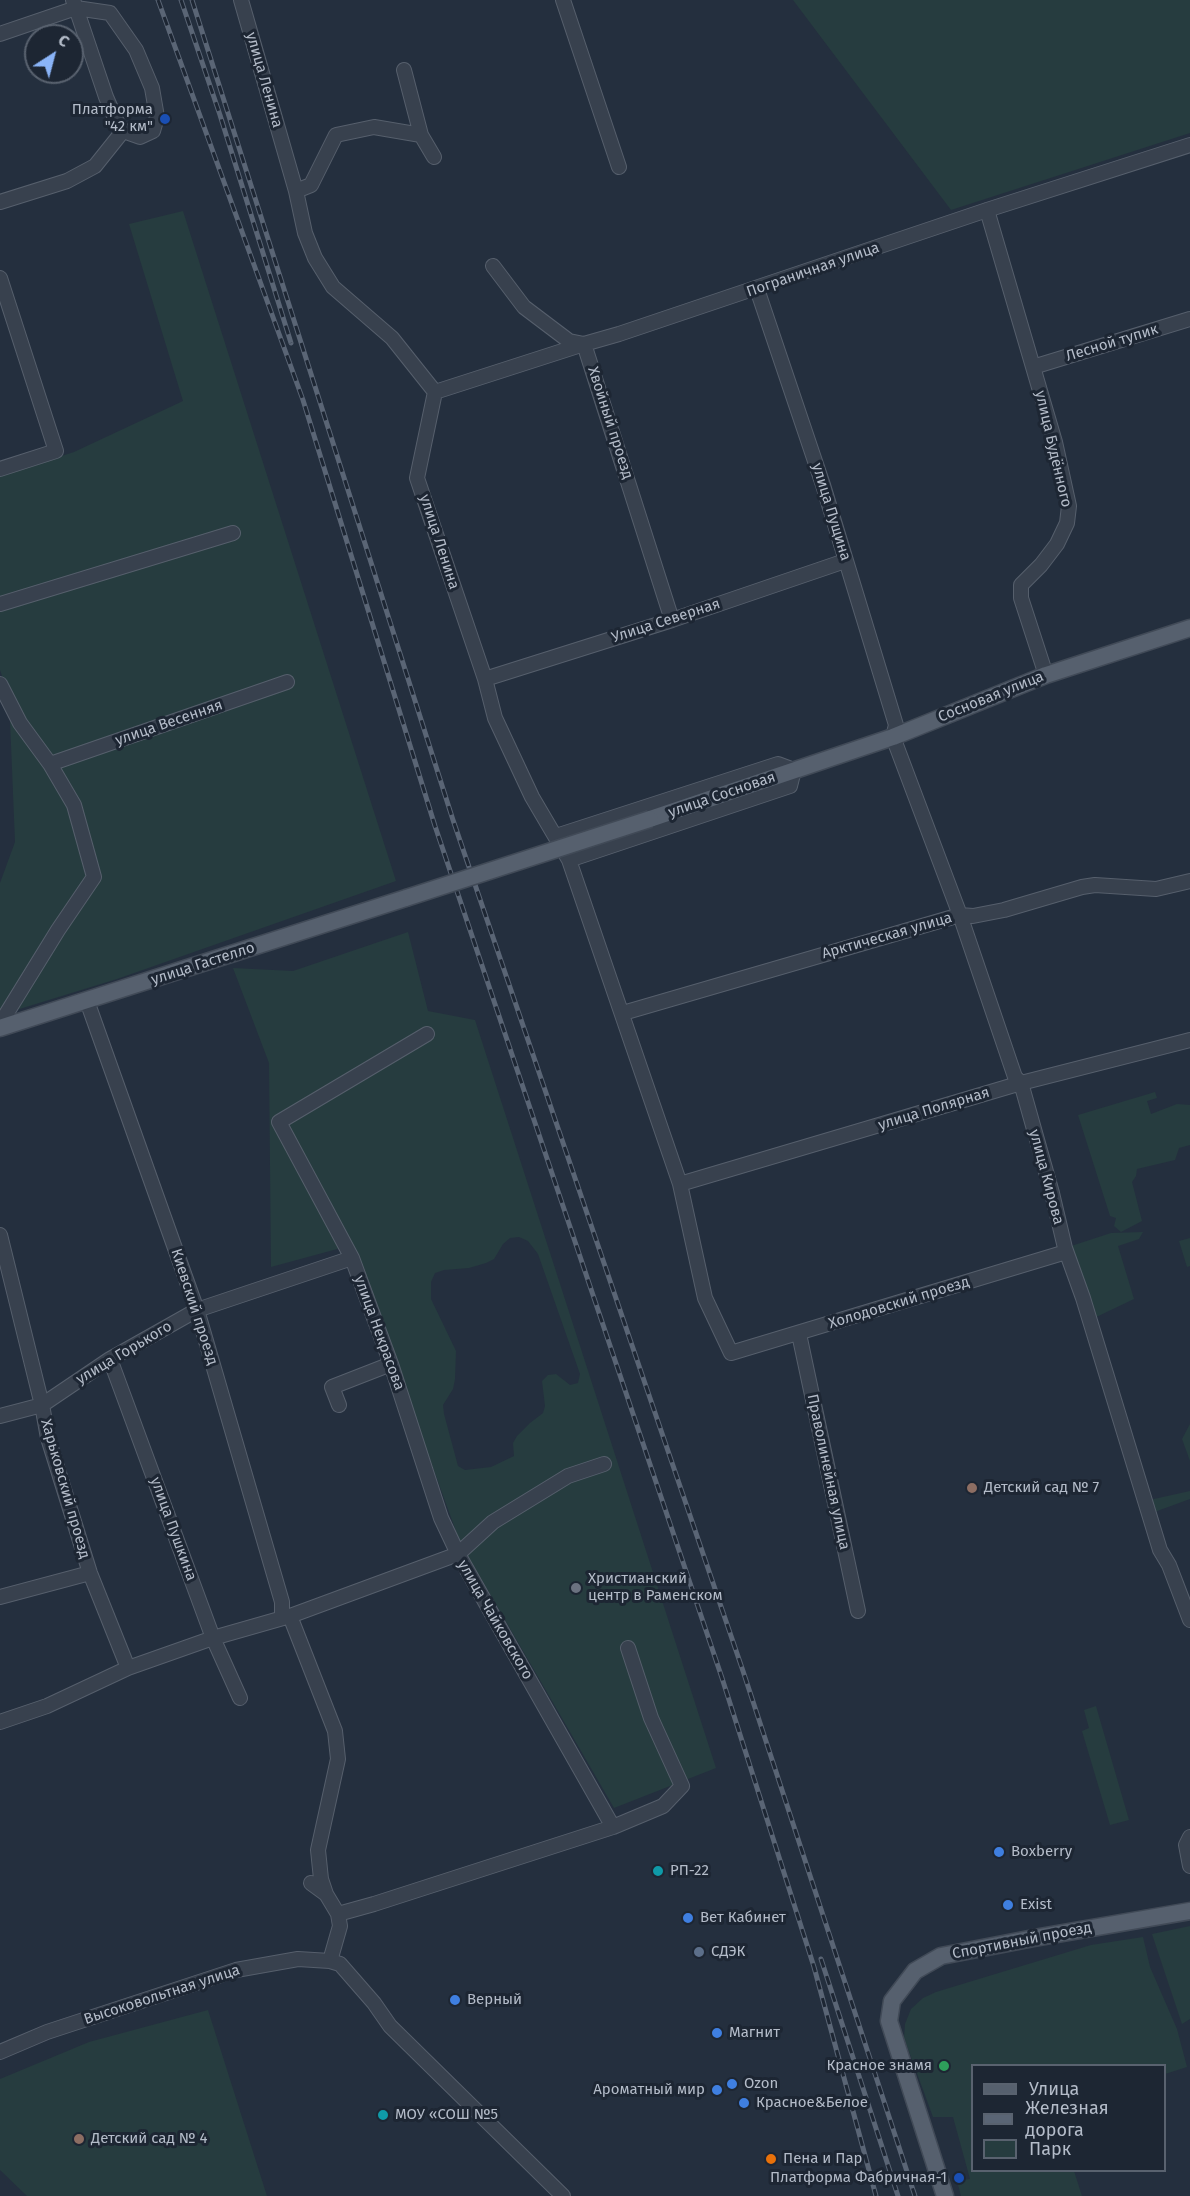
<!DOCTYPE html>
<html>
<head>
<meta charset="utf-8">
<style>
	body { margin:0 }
	#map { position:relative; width:1190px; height:2196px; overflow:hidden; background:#242f3e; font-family:"Fira Sans",sans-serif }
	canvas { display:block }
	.legend { position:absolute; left:971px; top:2064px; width:195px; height:108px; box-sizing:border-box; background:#1d2633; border:2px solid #59626f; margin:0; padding:8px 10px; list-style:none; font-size:18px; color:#b4bcc9 }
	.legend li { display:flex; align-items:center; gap:12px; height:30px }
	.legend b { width:30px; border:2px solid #59626f }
	.north { position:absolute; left:24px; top:24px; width:60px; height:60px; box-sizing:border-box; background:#1d2633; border:2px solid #59626f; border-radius:50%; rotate:36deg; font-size:16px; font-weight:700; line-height:24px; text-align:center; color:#b4bcc9 }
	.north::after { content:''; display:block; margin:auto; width:21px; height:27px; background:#8ab4f8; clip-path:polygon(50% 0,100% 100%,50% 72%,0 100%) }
</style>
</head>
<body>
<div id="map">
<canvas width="1190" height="2196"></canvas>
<ul class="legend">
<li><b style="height:8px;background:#56606e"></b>Улица</li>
<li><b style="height:8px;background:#5a6575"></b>Железная дорога</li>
<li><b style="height:16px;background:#263c3f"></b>Парк</li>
</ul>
<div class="north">С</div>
</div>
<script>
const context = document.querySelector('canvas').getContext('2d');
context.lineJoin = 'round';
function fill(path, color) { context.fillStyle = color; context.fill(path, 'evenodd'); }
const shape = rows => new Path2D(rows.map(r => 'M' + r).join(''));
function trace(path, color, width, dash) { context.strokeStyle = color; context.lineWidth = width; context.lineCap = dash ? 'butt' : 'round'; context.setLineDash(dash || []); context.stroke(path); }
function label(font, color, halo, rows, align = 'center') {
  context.font = font + ' "Fira Sans",sans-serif'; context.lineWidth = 6; context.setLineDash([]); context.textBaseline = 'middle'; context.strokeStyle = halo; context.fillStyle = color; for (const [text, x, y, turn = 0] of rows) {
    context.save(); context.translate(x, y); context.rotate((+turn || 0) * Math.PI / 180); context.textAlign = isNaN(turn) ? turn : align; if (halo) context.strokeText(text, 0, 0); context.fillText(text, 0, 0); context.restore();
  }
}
const green = shape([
	[793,0,1190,0,1190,133,951,210],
	[183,211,396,881,117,979,0,1015,0,883,15,842,9,696,0,670,0,476,74,452,183,401,129,224],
	[408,932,428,1011,475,1020,716,1768,614,1808,479,1575,465,1556,352,1245,271,1267,269,1063,233,968,293,971],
	[519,1237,528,1241,538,1254,580,1374,578,1383,570,1385,556,1374,548,1375,542,1381,545,1406,543,1413,530,1423,517,1436,513,1443,514,1456,491,1467,465,1470,458,1466,444,1414,443,1405,453,1389,455,1379,456,1351,431,1299,431,1282,435,1273,444,1270,469,1268,486,1263,494,1259,503,1244,510,1238],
	[1155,1092,1157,1098,1147,1101,1151,1114,1177,1104,1190,1105,1190,1145,1179,1148,1175,1160,1137,1169,1136,1176,1132,1182,1142,1221,1121,1232,1114,1226,1116,1218,1110,1216,1078,1115],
	[1143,1232,1139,1239,1118,1246,1134,1299,1090,1320,1065,1248,1111,1233],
	[1190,1238,1190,1266,1187,1267,1179,1241],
	[1190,1424,1190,1461,1182,1439],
	[1190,1491,1190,1499,1149,1514,1145,1501],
	[1096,1706,1129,1820,1110,1825,1082,1731,1089,1728,1084,1710],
	[1190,1926,1190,2019,1182,2024,1152,1934],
	[1143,1937,1150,1967,1177,2029,1187,2067,1165,2074,1164,2066,972,2066,972,2170,1074,2171,1082,2196,961,2196,957,2181,970,2179,953,2117,933,2117,904,2038,905,2024,911,2009,923,1998,936,1992,1091,1945],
	[208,2010,267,2196,27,2196,0,2170,0,2079,89,2042]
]);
const minor = shape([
	[241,0,296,191,305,233,315,258,333,287,392,338,435,392],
	[563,0,619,167],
	[0,34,76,8,110,13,136,50,152,88,157,117,153,131,140,137,123,131,116,120,106,97,76,8,73,0],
	[404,70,421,135,434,157],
	[296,191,311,185,336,135,374,127,421,135],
	[0,202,67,181,95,166,123,131],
	[987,210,1055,442,1069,506,1067,523,1057,544,1041,565,1021,585,1021,598,1046,675],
	[493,266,524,307,569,341,584,344,672,620],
	[0,278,56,451,0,469],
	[757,289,823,485,896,725,893,737,960,915,1015,1077,1021,1083,1052,1193,1065,1248,1083,1298,1160,1550,1169,1565,1190,1620],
	[1033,367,1190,319],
	[435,392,417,478,485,679,495,718,532,797,569,860,680,1184,705,1298,731,1353,1066,1252],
	[435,392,584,344,619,334,987,210,1190,145],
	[0,604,233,533],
	[485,679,672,620,845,561],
	[0,684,20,723,50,764,74,805,94,877,58,930,0,1024],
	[50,764,287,682],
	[556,836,778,764,794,770,790,786,569,860],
	[87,1001,197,1310,282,1602,282,1618],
	[623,1013,960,915,973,916,1004,910,1082,887,1095,885,1156,889,1190,881],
	[427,1034,279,1122,352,1258,391,1364,441,1518,458,1554,493,1522,568,1476,604,1464],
	[680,1184,1021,1083,1190,1040],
	[0,1235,42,1405,48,1438,90,1573,128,1668],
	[799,1334,858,1611],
	[110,1359,213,1638,240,1698],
	[339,1405,332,1387,391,1364],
	[0,1416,42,1405,110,1359,197,1310,352,1258],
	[0,1597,90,1573],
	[290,1616,335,1731,338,1759,318,1850,321,1879,326,1894],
	[0,1722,47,1706,128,1668,213,1638,290,1616,458,1554,613,1827],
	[1190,1837,1186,1845,1190,1866],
	[311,1883,326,1894,338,1914,340,1926,330,1961],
	[338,1914,374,1904,613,1827,663,1806,682,1786,651,1718,628,1648],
	[0,2052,47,2032,236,1970,298,1959,330,1961,340,1964,374,2003,390,2026,563,2196]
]);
const major = shape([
	[650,819,893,737,1046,675,1190,628],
	[0,1028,406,898],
	[945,2196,889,2021,892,2001,915,1971,941,1956,1034,1938,1190,1911]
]);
const rail = shape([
	[158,0,303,400,435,826,722,1678,814,1967,876,2196],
	[181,0,220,115,291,343],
	[192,0,453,820,743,1671,915,2196],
	[821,1959,898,2196]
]);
const majorBridge = shape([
	[406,898,650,819]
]);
const markers = [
	[165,119,6,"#1a4fb4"],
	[972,1488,6,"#8d6e63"],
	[576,1588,6,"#6b7280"],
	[999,1852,6,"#3f7fe0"],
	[658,1871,6,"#0f9aa8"],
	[1008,1905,6,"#3f7fe0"],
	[688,1918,6,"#3f7fe0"],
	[699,1952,6,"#5c6f8a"],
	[455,2000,6,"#3f7fe0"],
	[717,2033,6,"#3f7fe0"],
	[944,2066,6,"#2e9e5b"],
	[732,2084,6,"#3f7fe0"],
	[717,2090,6,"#3f7fe0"],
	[744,2103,6,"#3f7fe0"],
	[383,2115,6,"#0f9aa8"],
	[79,2139,6,"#8d6e63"],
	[771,2159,6,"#e8710a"],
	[959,2178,6,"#1a4fb4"]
];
const streetNames = [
	["улица Ленина",264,80,74],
	["Пограничная улица",813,270,-19],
	["Лесной тупик",1112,343,-17],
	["Хвойный проезд",610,423,72],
	["улица Будённого",1053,449,77],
	["улица Пущина",831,512,73],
	["улица Ленина",439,542,72],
	["Улица Северная",666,621,-18],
	["Сосновая улица",991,697,-22],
	["улица Весенняя",169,723,-19],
	["улица Сосновая",722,795,-19],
	["Арктическая улица",887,936,-16],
	["улица Гастелло",203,964,-18],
	["улица Полярная",934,1109,-17],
	["улица Кирова",1046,1177,75],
	["Холодовский проезд",899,1303,-17],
	["Киевский проезд",194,1307,72],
	["улица Некрасова",379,1333,70],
	["улица Горького",124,1353,-31],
	["Праволинейная улица",828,1472,78],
	["Харьковский проезд",65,1489,74],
	["улица Пушкина",173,1529,70],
	["улица Чайковского",495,1620,60],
	["Спортивный проезд",1022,1941,-11],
	["Высоковольтная улица",162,1995,-18]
];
const poiNames = [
	["Платформа",153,110,"right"],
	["\"42 км\"",153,127,"right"],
	["Детский сад № 7",984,1488],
	["Христианский",588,1579],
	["центр в Раменском",588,1596],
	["Boxberry",1011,1852],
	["РП-22",670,1871],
	["Exist",1020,1905],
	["Вет Кабинет",700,1918],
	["СДЭК",711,1952],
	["Верный",467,2000],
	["Магнит",729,2033],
	["Красное знамя",932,2066,"right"],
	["Ozon",744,2084],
	["Ароматный мир",705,2090,"right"],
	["Красное&Белое",756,2103],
	["МОУ «СОШ №5",395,2115],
	["Детский сад № 4",91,2139],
	["Пена и Пар",783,2159],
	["Платформа Фабричная-1",947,2178,"right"]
];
fill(green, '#263c3f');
trace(minor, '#565f6c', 16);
trace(major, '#414a57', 19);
trace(minor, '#38414e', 14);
trace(major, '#56606e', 16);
trace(rail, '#5a6575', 5);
trace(rail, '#1d2633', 3, [9]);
trace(majorBridge, '#414a57', 19, []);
trace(majorBridge, '#56606e', 16);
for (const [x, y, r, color] of markers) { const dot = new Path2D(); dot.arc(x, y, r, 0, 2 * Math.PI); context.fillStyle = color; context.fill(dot); trace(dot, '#1d2633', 2); }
label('15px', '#b4bcc9', '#1d2633', streetNames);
label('15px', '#b4bcc9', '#1d2633', poiNames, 'left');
</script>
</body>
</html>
